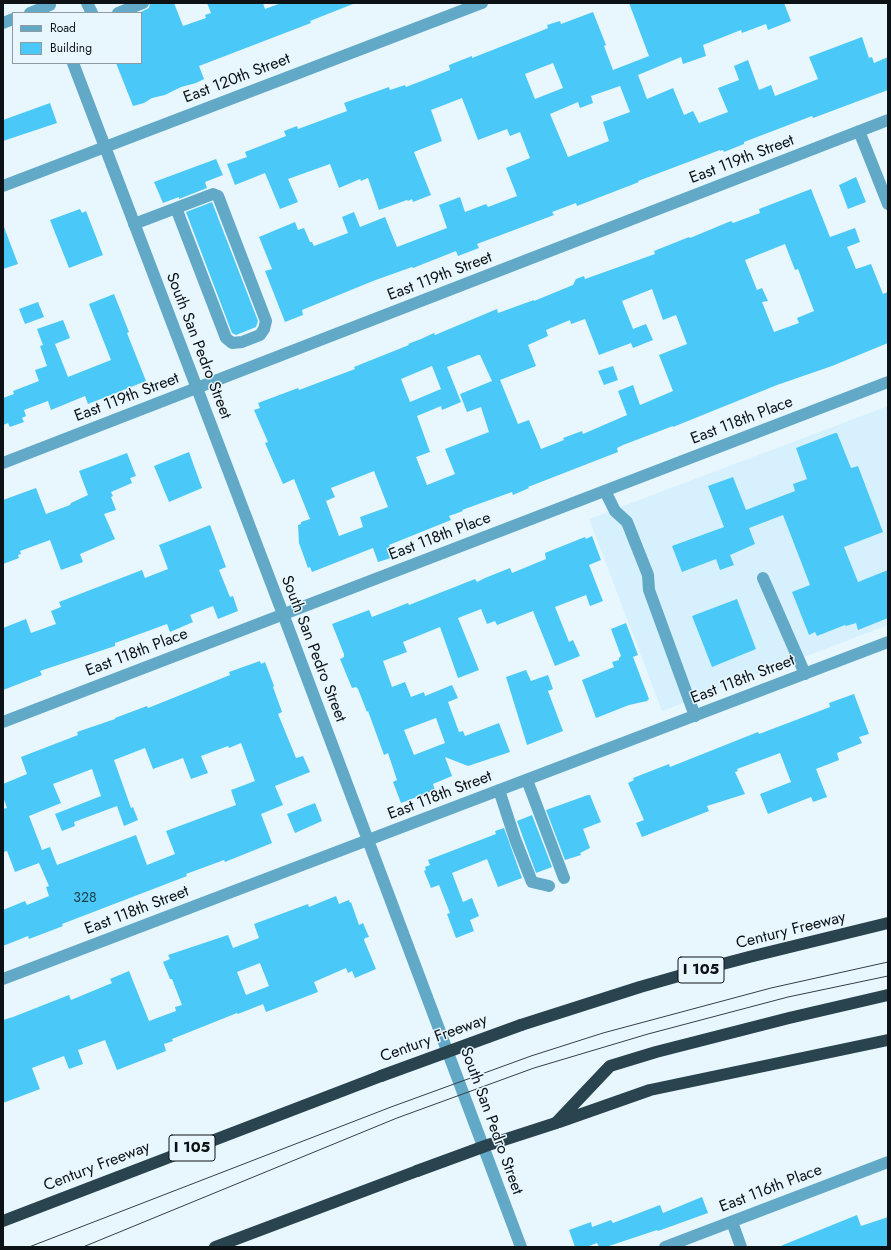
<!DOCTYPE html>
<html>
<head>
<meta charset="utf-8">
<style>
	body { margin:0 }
	#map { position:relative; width:891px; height:1250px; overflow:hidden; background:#e8f7fe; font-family:Jost,sans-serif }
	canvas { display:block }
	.frame { position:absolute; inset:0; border:4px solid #0c1215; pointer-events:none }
	.legend { position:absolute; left:12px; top:12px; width:130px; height:52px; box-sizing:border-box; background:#e8f7fe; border:1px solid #909ba1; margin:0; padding:5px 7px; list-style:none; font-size:12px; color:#0c1215 }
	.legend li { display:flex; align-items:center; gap:8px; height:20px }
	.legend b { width:20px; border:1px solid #909ba1 }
</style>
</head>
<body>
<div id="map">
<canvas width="891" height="1250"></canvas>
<div class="frame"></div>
<ul class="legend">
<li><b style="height:5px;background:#61a9c7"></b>Road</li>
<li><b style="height:11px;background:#4ac9f9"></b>Building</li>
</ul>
</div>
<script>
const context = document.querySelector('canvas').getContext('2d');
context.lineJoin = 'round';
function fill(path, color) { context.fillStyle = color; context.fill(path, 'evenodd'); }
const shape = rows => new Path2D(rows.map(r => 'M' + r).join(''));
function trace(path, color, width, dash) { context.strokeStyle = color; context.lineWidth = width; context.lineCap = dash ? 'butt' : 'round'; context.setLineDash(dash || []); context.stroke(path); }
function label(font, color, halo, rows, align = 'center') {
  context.font = font + ' Jost,sans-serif'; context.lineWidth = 3; context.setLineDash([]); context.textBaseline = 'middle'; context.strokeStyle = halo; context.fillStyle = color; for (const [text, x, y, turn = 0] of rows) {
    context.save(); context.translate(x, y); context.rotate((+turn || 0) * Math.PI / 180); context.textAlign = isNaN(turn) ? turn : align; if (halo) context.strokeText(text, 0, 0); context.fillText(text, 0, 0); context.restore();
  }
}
const built = shape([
	[888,406,888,625,662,711,589,519]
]);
const building = shape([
	[150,3,174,3,183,26,206,18,205,15,211,13,207,3,263,3,265,9,281,3,353,4,310,21,311,23,199,66,204,79,196,83,181,87,165,95,152,98,144,103,133,106,116,63,141,63,141,12,149,8],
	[629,3,784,3,791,21,768,30,766,24,742,33,741,30,703,45,706,56,683,64,681,57,638,75,647,99,673,88,684,115,693,111,699,123,728,112,718,88,739,80,734,66,748,60,759,90,771,85,775,96,818,79,809,57,862,37,869,58,872,57,874,63,888,57,888,90,813,118,812,116,744,142,744,144,724,152,723,150,720,151,720,150,638,181,639,182,577,206,576,203,552,212,554,215,477,244,479,248,458,256,456,251,413,268,412,267,373,281,302,310,303,315,285,322,265,271,272,269,259,237,295,222,298,230,304,228,310,242,312,242,314,246,348,233,342,217,354,212,360,227,385,217,397,247,447,228,439,205,460,197,465,212,486,204,488,207,517,196,506,168,530,158,520,132,510,136,507,129,478,140,462,98,431,110,442,141,414,152,431,195,413,202,412,199,408,201,407,200,379,210,368,178,361,181,360,179,339,188,330,164,288,179,298,202,280,209,265,173,235,185,227,164,247,157,245,152,286,136,284,131,297,126,298,129,347,111,344,103,389,87,390,90,405,85,406,87,450,70,449,65,472,56,472,58,541,31,548,28,547,25,560,21,561,24,593,12,606,45,604,46,613,70,649,56],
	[553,63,563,88,535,99,525,74],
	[620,86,630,112,603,122,609,141,568,157,550,114,578,102,580,108,593,103,591,96],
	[50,103,57,123,3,141,3,120],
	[216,159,223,175,205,182,207,188,179,199,179,197,163,203,154,182],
	[856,177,866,202,848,209,839,185],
	[811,189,830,237,855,228,860,242,847,247,856,269,871,264,883,294,888,292,888,343,832,366,777,385,673,427,673,426,623,445,617,448,618,452,528,487,529,488,513,495,512,492,462,510,463,511,449,516,451,520,389,545,394,557,378,562,373,548,312,572,310,567,308,568,299,543,298,525,301,524,301,522,310,519,294,479,283,484,265,443,268,442,254,410,260,408,258,403,298,388,299,390,355,369,354,367,409,345,408,344,421,339,434,333,435,335,497,309,498,313,534,300,534,301,573,285,576,279,584,276,585,279,655,254,654,251,689,237,690,238,731,221,733,223,760,213,759,209],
	[785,244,795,270,798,269,814,311,797,318,799,323,774,332,762,302,768,301,762,288,757,290,745,260],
	[652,289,663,320,676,315,687,344,659,355,673,391,640,405,633,385,618,391,627,415,583,434,582,431,563,438,564,440,541,449,529,420,518,424,500,380,536,366,528,345,548,336,546,330,570,320,571,324,585,319,599,355,631,343,633,348,653,340,646,324,633,329,622,301],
	[478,355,480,355,492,381,460,394,467,412,481,407,489,432,445,449,455,474,427,485,416,457,430,452,417,416,441,406,442,410,461,402,447,367],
	[432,366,441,389,410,402,401,379],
	[374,471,388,507,360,517,363,527,339,536,326,501,335,497,331,488],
	[212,202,258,321,256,327,236,335,232,333,186,212],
	[80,209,82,213,86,211,103,255,69,268,50,220],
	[3,227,4,227,18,264,3,269],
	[114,294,129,332,127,333,146,381,88,404,85,396,51,410,48,401,24,410,26,416,22,418,24,422,10,427,8,423,3,425,3,398,14,394,13,391,39,381,35,370,47,366,40,346,43,345,37,329,63,320,70,338,55,344,68,377,111,360,89,304],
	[38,302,44,317,25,324,19,309],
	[613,366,618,380,604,385,598,371],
	[835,433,837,433,851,468,858,466,883,532,844,547,858,582,888,570,888,618,858,630,856,623,846,626,845,625,817,636,815,632,809,635,792,592,810,585,783,515,749,528,755,544,730,555,734,565,720,570,716,559,682,572,672,546,724,527,708,486,733,477,746,510,795,491,793,484,807,479,796,448],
	[189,452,202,488,169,502,154,466],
	[127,453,136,476,130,478,132,483,111,492,113,496,111,497,116,510,104,514,115,539,80,554,83,562,61,570,50,540,20,551,21,554,18,555,19,558,3,564,3,500,36,488,46,514,70,505,71,503,88,495,79,471],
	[210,525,226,567,219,570,230,597,233,596,238,611,218,619,213,606,190,615,193,622,170,632,167,624,115,643,115,646,40,671,42,675,3,690,3,628,26,619,31,633,56,624,51,611,61,607,59,602,142,570,145,578,168,569,159,545],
	[592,536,601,560,589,565,603,601,590,606,586,595,555,607,569,642,573,640,580,656,555,666,533,611,497,625,495,621,487,624,481,609,458,618,479,670,458,678,440,627,403,642,407,652,383,661,392,687,405,682,411,697,424,692,425,696,452,685,458,698,448,702,459,732,463,731,465,736,499,723,510,752,468,766,445,757,452,776,433,784,435,790,401,803,393,782,397,780,388,753,384,755,368,711,367,712,358,689,356,687,352,688,340,659,344,657,344,654,332,624,369,610,372,617,408,603,409,605,475,579,477,582,485,578,510,568,512,573,546,559,545,553,585,537,586,539],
	[436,718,445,743,414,755,404,730],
	[737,599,756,649,712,667,692,616],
	[626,623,638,655,633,657,649,699,647,701,629,705,596,718,582,680,614,667,612,662,619,660,619,658,621,656,611,629],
	[260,661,261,664,265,662,274,686,273,687,282,712,278,714,296,758,303,756,310,772,275,786,283,805,261,814,272,843,225,862,224,860,186,874,187,876,62,924,63,926,29,939,28,936,3,946,3,910,25,901,27,905,49,896,46,887,49,886,39,863,15,872,7,851,3,852,3,809,7,808,3,797,3,784,27,774,21,757,78,735,77,732,115,719,115,718,147,706,148,708,178,696,230,675,229,672],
	[241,743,255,781,231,790,236,805,166,831,175,854,147,865,136,835,57,865,50,847,42,850,29,816,61,803,53,784,92,769,101,796,55,814,62,831,75,826,74,822,117,806,124,826,138,820,133,807,131,808,114,760,145,748,153,769,183,758,191,779,208,773,201,756,228,746,229,748],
	[526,670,531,681,548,675,553,689,548,691,563,731,527,745,506,677],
	[854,694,869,734,859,737,862,743,837,753,839,760,816,769,827,797,813,802,811,797,768,814,760,794,791,782,780,753,737,769,738,771,735,772,745,794,707,806,709,811,642,837,636,823,644,820,628,783,634,780,633,778,669,764,670,767,758,732,759,734,796,720,830,707,829,703],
	[588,795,590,795,601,822,583,829,590,848,580,853,581,855,565,860,546,810],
	[315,803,322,821,295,833,287,814],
	[532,815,552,867,536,873,517,821],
	[504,828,522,878,498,887,487,859,452,873,463,902,472,898,479,916,470,920,474,931,456,938,447,914,450,913,439,885,431,888,424,871,426,870,425,867,430,865,428,860,496,834,495,831],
	[336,896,339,904,349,900,350,903,351,902,359,925,363,923,369,937,365,938,364,940,376,969,355,978,352,971,348,973,346,968,314,982,318,992,266,1012,263,1004,238,1014,237,1013,172,1039,173,1041,164,1044,166,1051,117,1070,105,1040,78,1050,83,1064,69,1069,64,1056,32,1068,40,1089,3,1103,3,1020,13,1017,69,995,71,1000,112,983,110,979,129,971,149,1021,176,1011,175,1007,182,1005,172,979,170,979,163,962,170,959,168,955,228,935,233,948,259,938,254,924,308,904,309,907],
	[260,963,269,986,246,995,237,972],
	[702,1197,708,1213,658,1231,657,1230,606,1247,599,1247,597,1243,586,1247,575,1247,569,1230,591,1222,592,1227,611,1220,613,1223,660,1205,663,1213],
	[857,1215,861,1226,888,1217,888,1247,778,1247]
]);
const minor = shape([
	[87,3,92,13],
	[30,13,50,5],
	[118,13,143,3],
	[3,23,13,19],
	[73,63,283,614,521,1247],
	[859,131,888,204],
	[3,186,482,3],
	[134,224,213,194,218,196,266,321,264,329,260,335,242,342,232,343,226,338,176,208],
	[3,463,888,120],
	[605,491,615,511,627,522,648,575,649,590,695,716],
	[763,578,805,674],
	[3,722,888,382],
	[527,780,564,878],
	[499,790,515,839,532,882,549,886],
	[3,979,888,642],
	[732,1222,741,1247],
	[665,1247,888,1162]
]);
const highway = shape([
	[521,1025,640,987,696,971,749,957,888,923],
	[559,1122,650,1090,888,1040],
	[556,1123,610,1066,656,1052,789,1018,888,995],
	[3,1221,381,1076],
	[215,1247,417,1171]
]);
const tram = shape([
	[29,1247,391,1107,531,1056,603,1033,771,988,888,962],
	[83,1247,397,1118,534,1068,648,1034,788,997,888,976]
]);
const highwayBridge = shape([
	[381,1076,521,1025],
	[417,1171,488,1145,556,1123]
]);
const numberNames = [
	["328",85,899]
];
const shields = [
	[701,970,46],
	[192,1148,46]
];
const shieldNames = [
	["I 105",701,970],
	["I 105",192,1148]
];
const streetNames = [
	["East 120th Street",237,79,-21],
	["East 119th Street",742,160,-21],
	["East 119th Street",440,277,-21],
	["South San Pedro Street",198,346,69],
	["East 119th Street",127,398,-21],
	["East 118th Place",742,421,-21],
	["East 118th Place",440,537,-21],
	["South San Pedro Street",313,649,69],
	["East 118th Place",137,653,-21],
	["East 118th Street",743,680,-21],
	["East 118th Street",440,796,-21],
	["East 118th Street",137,911,-21],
	["Century Freeway",791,931,-14],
	["Century Freeway",434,1039,-20],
	["South San Pedro Street",491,1121,70],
	["Century Freeway",97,1167,-21],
	["East 116th Place",771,1189,-21]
];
fill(built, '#d6f1fd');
fill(building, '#4ac9f9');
trace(minor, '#61a9c7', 12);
trace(highway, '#2a444f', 12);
trace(tram, '#373e42', 1);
trace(highwayBridge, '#2a444f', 12);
label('14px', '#1c404e', null, numberNames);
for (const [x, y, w] of shields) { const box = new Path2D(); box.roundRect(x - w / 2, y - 13, w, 26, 3); context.fillStyle = '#e8f7fe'; context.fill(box); trace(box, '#0c1215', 1); }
label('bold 15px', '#0c1215', null, shieldNames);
label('16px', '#0c1215', '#e8f7fe', streetNames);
</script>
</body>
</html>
